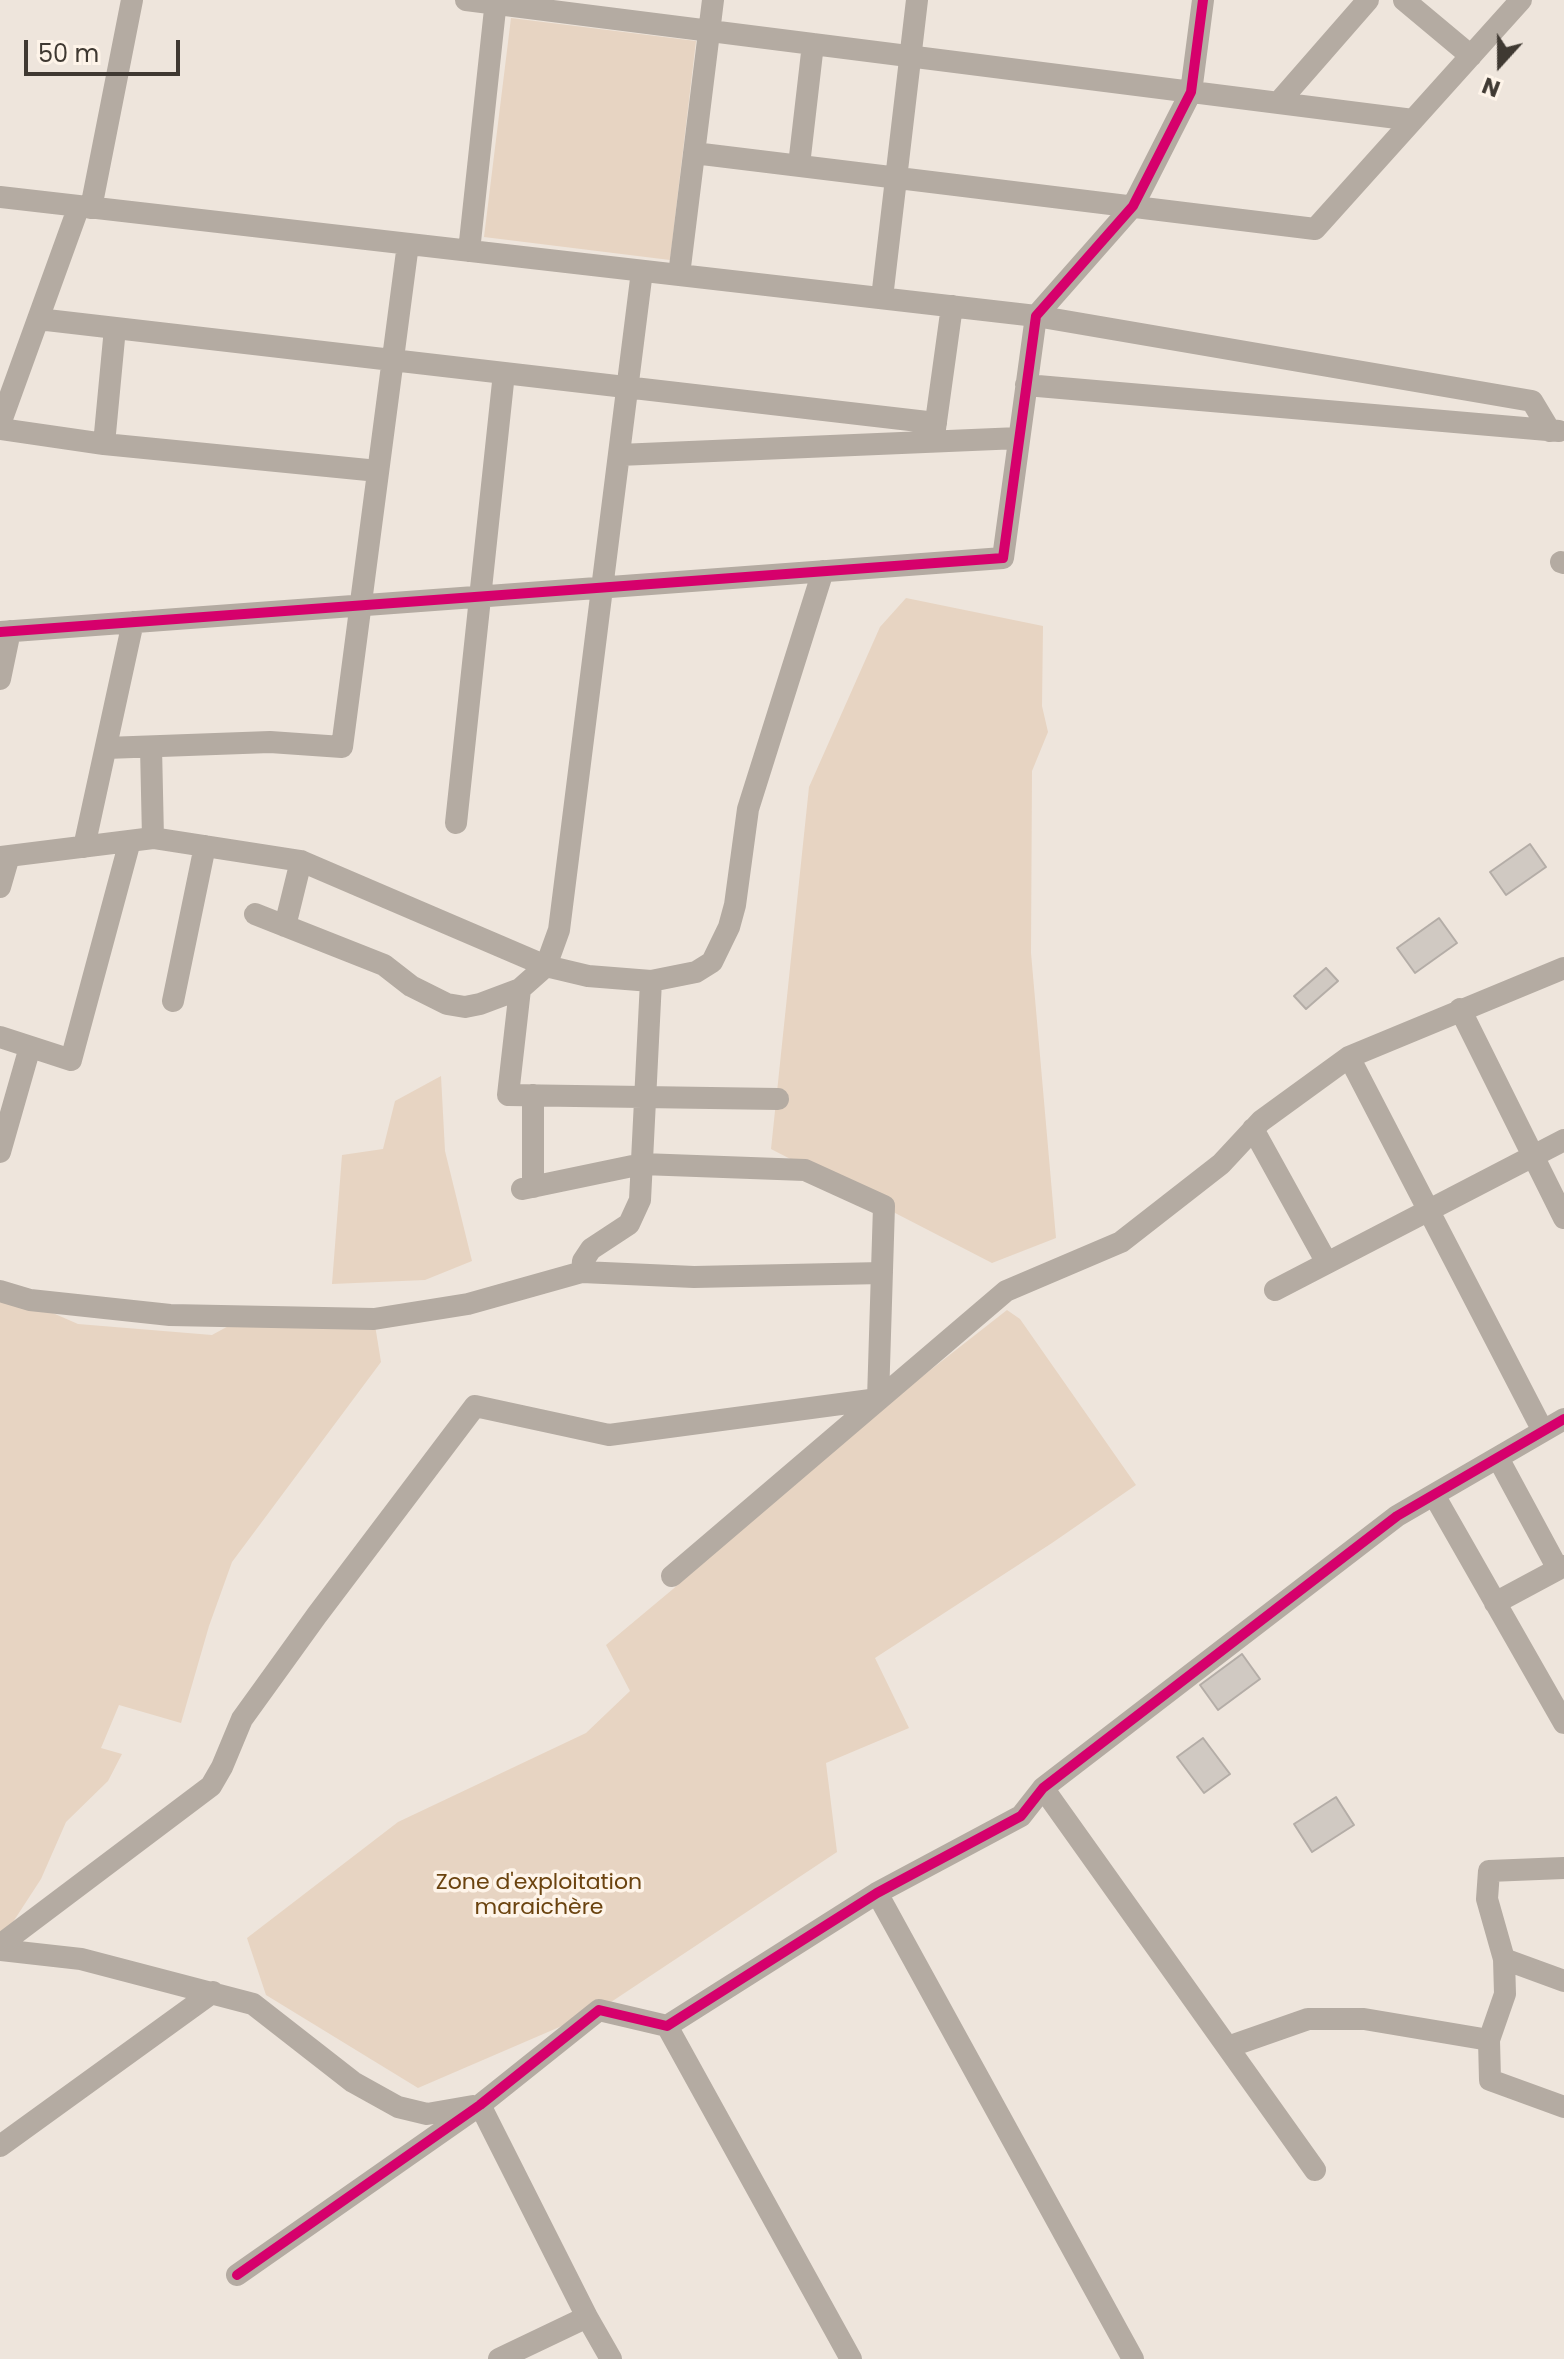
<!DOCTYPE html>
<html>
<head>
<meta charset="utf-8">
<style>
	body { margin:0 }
	#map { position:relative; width:1564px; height:2359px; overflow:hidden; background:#eee5dc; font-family:Poppins,sans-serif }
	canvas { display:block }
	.north { position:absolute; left:1460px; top:24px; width:80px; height:80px; -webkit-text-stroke:6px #fef4e9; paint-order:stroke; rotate:201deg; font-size:22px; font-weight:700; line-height:32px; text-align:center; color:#3f3932 }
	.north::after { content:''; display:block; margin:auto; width:28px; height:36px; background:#3f3932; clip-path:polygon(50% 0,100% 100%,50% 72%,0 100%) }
	.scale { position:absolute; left:24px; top:40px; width:156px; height:36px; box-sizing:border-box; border:4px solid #3f3932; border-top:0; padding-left:10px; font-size:24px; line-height:28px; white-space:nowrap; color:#3f3932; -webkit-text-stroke:6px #fef4e9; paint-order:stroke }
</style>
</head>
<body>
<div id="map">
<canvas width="1564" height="2359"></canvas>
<div class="north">N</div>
<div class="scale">50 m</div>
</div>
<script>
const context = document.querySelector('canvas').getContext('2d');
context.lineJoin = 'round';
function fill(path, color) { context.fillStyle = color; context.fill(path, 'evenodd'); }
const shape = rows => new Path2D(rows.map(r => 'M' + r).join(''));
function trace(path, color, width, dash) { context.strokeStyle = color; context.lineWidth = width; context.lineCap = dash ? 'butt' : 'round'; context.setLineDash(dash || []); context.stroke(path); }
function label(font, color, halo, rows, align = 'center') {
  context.font = font + ' Poppins,sans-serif'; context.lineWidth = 7; context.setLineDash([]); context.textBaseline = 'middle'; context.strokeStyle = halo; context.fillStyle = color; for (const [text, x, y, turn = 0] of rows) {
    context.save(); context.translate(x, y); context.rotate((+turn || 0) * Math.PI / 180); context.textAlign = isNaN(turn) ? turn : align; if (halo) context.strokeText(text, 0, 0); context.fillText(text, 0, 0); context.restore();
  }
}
const green = shape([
	[511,18,696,41,670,260,484,237],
	[906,598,1043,626,1042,706,1048,732,1032,771,1031,953,1056,1238,992,1263,771,1149,809,787,880,627],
	[441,1076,445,1151,472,1261,425,1280,332,1284,342,1155,383,1149,395,1101],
	[0,1290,78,1324,212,1335,243,1318,374,1319,381,1362,232,1562,209,1626,181,1723,119,1705,101,1748,122,1754,108,1781,66,1822,41,1879,0,1942],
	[1007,1310,1020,1319,1136,1485,1052,1543,875,1658,909,1728,826,1763,837,1852,599,2010,418,2088,266,1995,247,1938,398,1822,586,1733,630,1691,606,1645,673,1589,878,1411]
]);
const building = shape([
	[1530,844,1546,867,1506,895,1490,872,1530,844],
	[1439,918,1457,943,1415,973,1397,948,1439,918],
	[1326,968,1338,981,1306,1009,1294,996,1326,968],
	[1242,1654,1260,1679,1218,1710,1200,1685,1242,1654],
	[1203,1738,1230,1774,1204,1793,1177,1757,1203,1738],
	[1336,1797,1354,1825,1312,1852,1294,1824,1336,1797]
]);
const street = shape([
	[466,0,1413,120],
	[1404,0,1471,56],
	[1278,103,1368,0],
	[694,153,1315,229,1521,0],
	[799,165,813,44],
	[0,197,1036,316,1532,401,1550,431],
	[91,208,132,0],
	[469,251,496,0],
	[679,275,713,0],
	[882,298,917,0],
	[38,319,936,423],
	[1026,385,1559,431],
	[0,424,79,206],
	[0,429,104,444,378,471],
	[934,436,952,306],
	[104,444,115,328],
	[619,455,1019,438],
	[1561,562,1564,563],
	[0,632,1003,558,1036,316,1133,206,1191,92,1203,0],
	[0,679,10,631],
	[151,747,153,838],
	[106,748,270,742,342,747,408,244],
	[456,823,504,373],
	[84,847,133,622],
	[0,857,153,838,301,861,546,966,588,976,651,981,696,972,712,962,729,927,735,905,748,809,823,571],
	[0,887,9,856],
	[255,914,384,965,411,986,447,1004,465,1007,480,1004,520,989,546,966,559,930,642,271],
	[285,926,301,861],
	[520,989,508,1095,778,1099],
	[173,1001,205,846],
	[1460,1009,1564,1218],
	[0,1037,71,1060,130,841],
	[1349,1057,1543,1431],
	[1253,1129,1327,1263],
	[0,1152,30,1047],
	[533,1187,533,1095],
	[522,1189,642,1164,805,1170,884,1206,878,1399],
	[582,1272,583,1261,591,1249,629,1224,640,1200,651,981],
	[1275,1290,1564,1140],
	[0,1291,30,1300,170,1315,374,1319,468,1304,582,1272,694,1277,882,1273],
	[1498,1458,1558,1569],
	[1434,1495,1564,1723],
	[672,1576,1006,1291,1121,1242,1221,1164,1261,1121,1349,1057,1564,968],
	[1495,1603,1564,1566],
	[1043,1788,1315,2170],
	[1564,1868,1489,1871,1487,1899,1504,1959,1505,1994,1489,2040,1490,2080,1564,2107],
	[877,1893,1133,2359],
	[0,1945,211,1786,222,1767,242,1719,317,1615,475,1406,609,1435,878,1399],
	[0,1950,81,1959,253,2004,353,2082,398,2107,427,2114,473,2106],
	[1504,1959,1564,1981],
	[667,2026,851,2359],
	[1228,2047,1308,2019,1364,2019,1489,2040],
	[480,2105,587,2317,611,2359],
	[0,2146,213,1992],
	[237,2275,480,2105,599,2010,667,2026,877,1893,1021,1816,1043,1788,1397,1516,1564,1419],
	[499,2359,587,2317]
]);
const cycleway = shape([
	[0,632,1003,558,1036,316,1133,206,1191,92,1203,0],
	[237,2275,480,2105,599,2010,667,2026,877,1893,1021,1816,1043,1788,1397,1516,1564,1419]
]);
const parkNames = [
	["Zone d'exploitation",539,1883],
	["maraichère",539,1908]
];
fill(green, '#e7d4c2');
fill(building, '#d0c9c2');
trace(building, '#b4ada7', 2);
trace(street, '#b4aba2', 22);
trace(cycleway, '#d6006c', 10);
label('22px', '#6b430f', '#fef4e9', parkNames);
</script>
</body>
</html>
